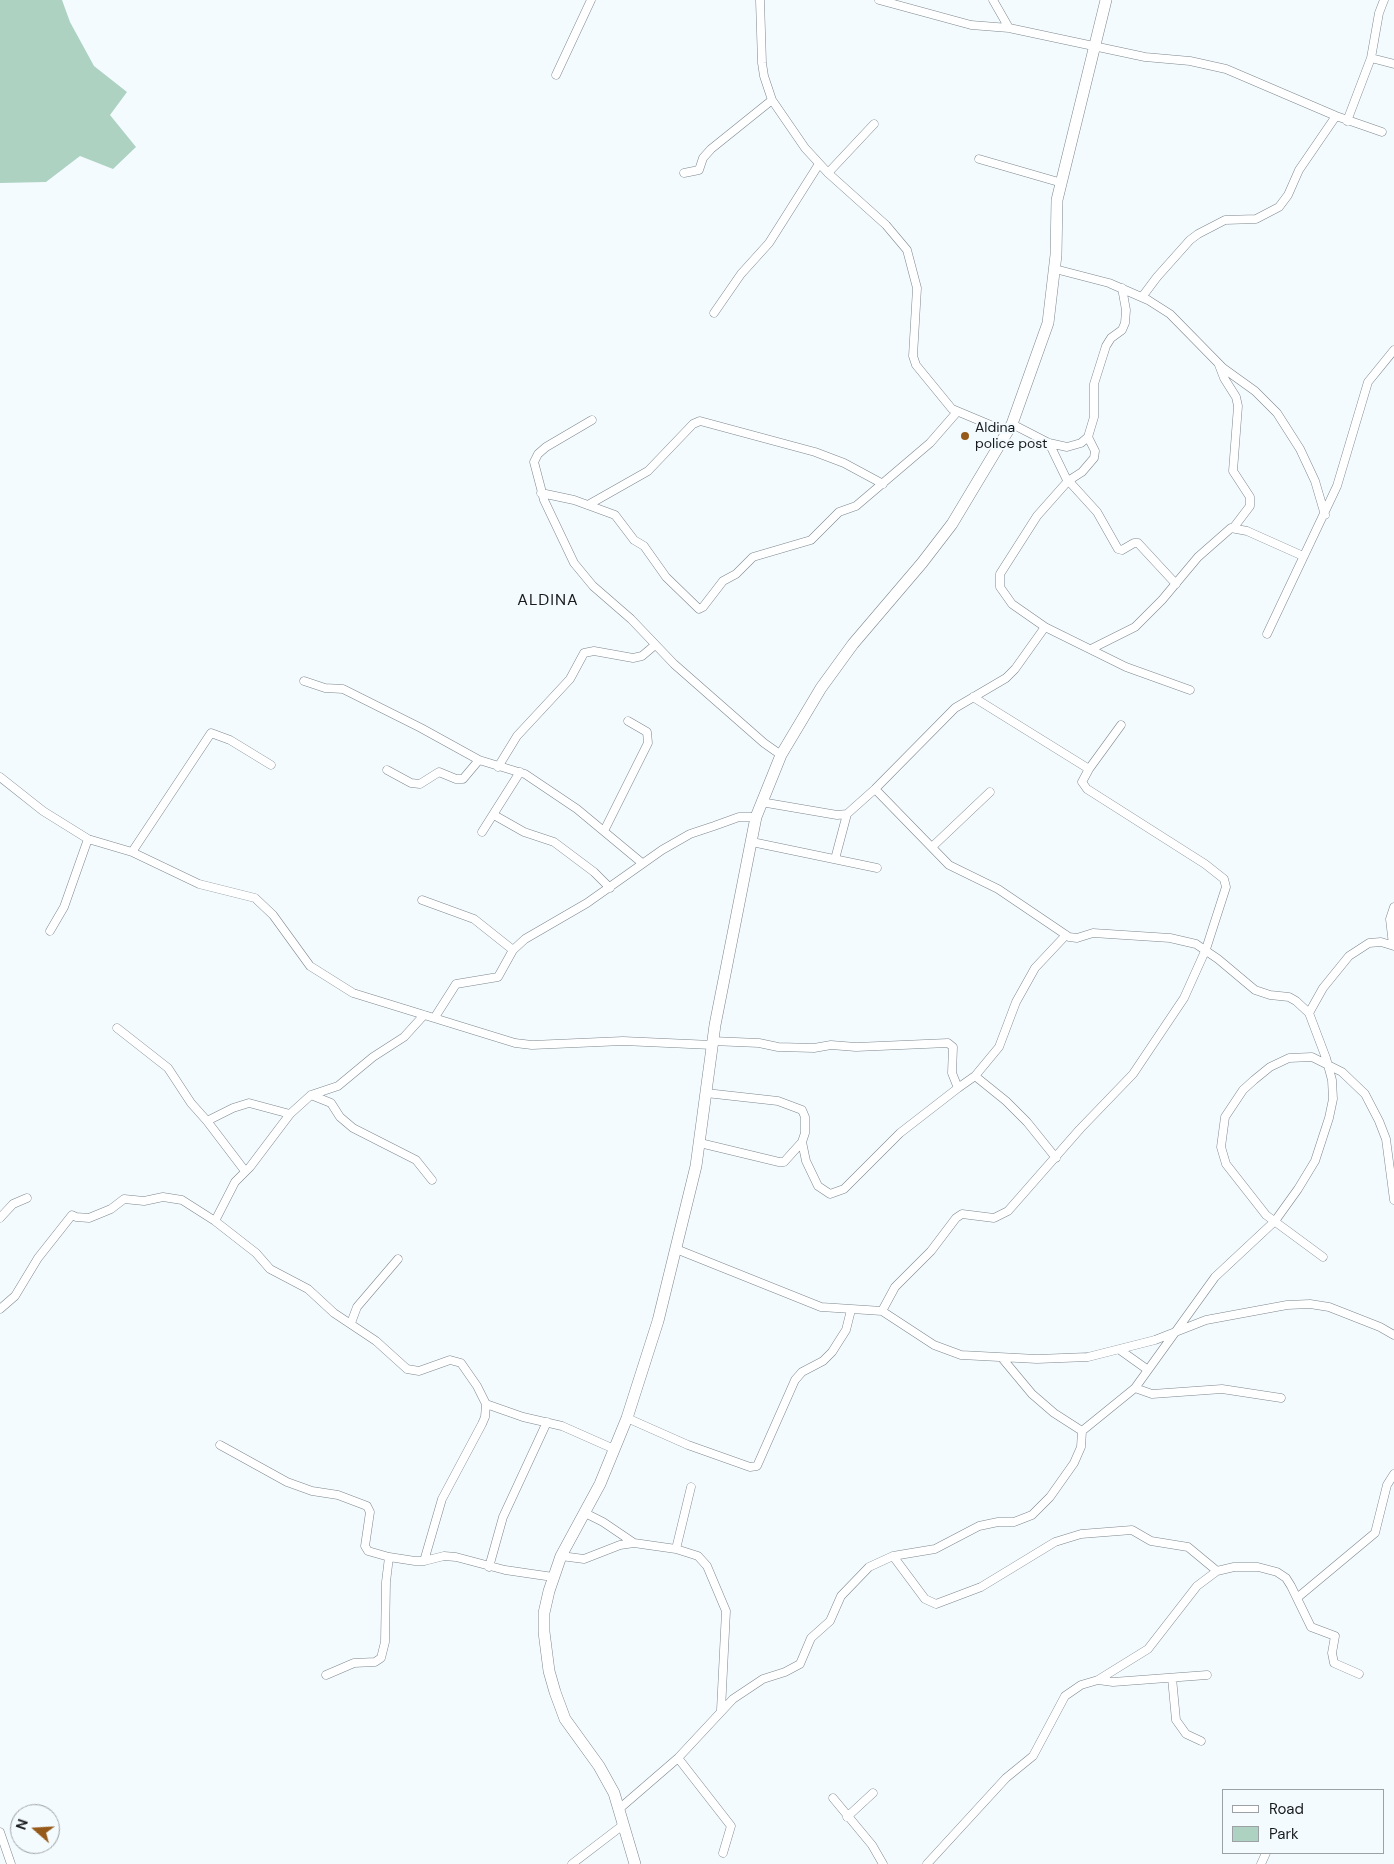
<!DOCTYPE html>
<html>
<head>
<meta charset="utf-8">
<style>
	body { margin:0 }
	#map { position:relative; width:1394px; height:1864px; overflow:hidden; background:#f4fbff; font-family:"DM Sans",sans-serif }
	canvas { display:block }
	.legend { position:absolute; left:1222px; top:1789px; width:162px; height:65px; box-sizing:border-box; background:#f4fbff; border:1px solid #9ca1a5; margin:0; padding:6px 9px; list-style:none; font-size:15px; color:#171b1d }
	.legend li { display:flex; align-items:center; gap:10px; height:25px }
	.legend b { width:25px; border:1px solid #9ca1a5 }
	.north { position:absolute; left:10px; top:1804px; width:50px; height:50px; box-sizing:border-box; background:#f4fbff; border:1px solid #9ca1a5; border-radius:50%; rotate:289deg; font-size:14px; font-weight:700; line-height:20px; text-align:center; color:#171b1d }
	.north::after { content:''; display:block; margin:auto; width:18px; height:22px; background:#955a19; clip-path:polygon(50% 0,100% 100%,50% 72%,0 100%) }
</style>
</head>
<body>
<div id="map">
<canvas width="1394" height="1864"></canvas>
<ul class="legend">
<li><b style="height:6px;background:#fff"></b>Road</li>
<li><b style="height:14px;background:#add2c1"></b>Park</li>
</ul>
<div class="north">N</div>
</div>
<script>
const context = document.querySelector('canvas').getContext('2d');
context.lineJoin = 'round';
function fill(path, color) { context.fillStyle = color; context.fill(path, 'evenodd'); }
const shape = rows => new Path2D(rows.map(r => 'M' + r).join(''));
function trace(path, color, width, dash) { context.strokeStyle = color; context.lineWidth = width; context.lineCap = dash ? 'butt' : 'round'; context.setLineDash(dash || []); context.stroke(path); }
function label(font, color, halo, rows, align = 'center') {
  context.font = font + ' "DM Sans",sans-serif'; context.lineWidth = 4; context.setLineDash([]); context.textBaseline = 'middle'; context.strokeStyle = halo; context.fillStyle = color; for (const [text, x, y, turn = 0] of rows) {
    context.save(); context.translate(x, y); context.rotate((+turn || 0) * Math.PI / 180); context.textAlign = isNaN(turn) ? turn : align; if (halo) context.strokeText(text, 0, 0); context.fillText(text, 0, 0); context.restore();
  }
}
const green = shape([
	[0,0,62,0,70,22,94,66,127,92,110,115,136,147,113,169,80,156,46,182,0,183]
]);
const street = shape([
	[760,0,762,63,764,76,772,100,805,148,828,173,886,225,907,250,917,288,913,356,916,365,952,409,1007,432],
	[879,0,971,25,1009,28,1145,57,1190,61,1226,69,1336,116,1382,132],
	[993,0,1009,28],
	[1371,58,1394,64],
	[556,75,591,0],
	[1347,121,1371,58,1379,13,1384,0],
	[979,159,1062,183],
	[684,173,699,170,703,158,711,149,772,100],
	[828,173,874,124],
	[1055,269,1109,283,1148,300,1170,314,1223,368,1255,391,1277,413,1300,449,1315,481,1325,515],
	[1142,297,1157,277,1190,240,1198,234,1225,220,1256,219,1279,207,1288,195,1299,170,1336,116],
	[714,313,741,274,769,243,819,164],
	[1219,365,1224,378,1236,397,1238,406,1233,471,1250,497,1250,506,1234,527],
	[592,420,546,447,538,454,534,462,544,500,574,563,593,586,631,619,674,664,764,743,781,755],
	[1012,424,1049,443,1067,447,1081,443,1088,437,1094,417,1094,384,1106,346,1111,338,1122,330,1125,323,1126,310,1122,288],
	[1049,443,1066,478,1097,512,1118,549,1122,550,1134,543,1138,543,1176,584],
	[541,493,574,500,615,515,634,540,644,546,666,577,699,609,703,607,723,581,736,574,753,557,811,540,839,512,856,506,930,443,957,412],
	[588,505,648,471,693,424,700,421,815,452,844,463,883,484],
	[1045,627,1012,604,1000,587,1000,574,1037,516,1068,481,1082,472,1094,458,1095,451,1088,437],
	[1267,634,1337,486,1368,382,1394,350],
	[1091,649,1135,627,1162,600,1198,557,1231,528,1247,531,1303,556],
	[304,681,325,688,343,689,421,728,479,760,525,774,577,809,642,863],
	[973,697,1089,769,1121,725],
	[498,767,517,736,570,679,584,653,594,651,633,658,642,656,655,645],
	[387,770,411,783,420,784,439,772,456,779,463,779,479,760],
	[0,777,43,811,88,839,132,852,199,884,255,898,273,915,310,966,353,993,515,1043,532,1045,623,1041,712,1045],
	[875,789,949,865,998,889,1069,937,1077,938,1093,933,1170,938,1196,944,1218,959,1255,990,1270,995,1289,997,1296,1001,1309,1013,1326,1058,1332,1080,1333,1099,1329,1118,1315,1161,1298,1189,1275,1221,1215,1277,1135,1388,1082,1431],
	[761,802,837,815,847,814,875,789,955,708,1006,678,1015,669,1045,627,1126,667,1190,690],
	[494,815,524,832,554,842,594,872,610,888],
	[604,831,648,743,647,732,628,721],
	[482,832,520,772],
	[752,842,877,868],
	[932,847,990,792],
	[132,852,211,733,230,740,271,765],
	[835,859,847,814],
	[422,900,474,919,513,950],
	[50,931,64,907,88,839],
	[1393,945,1390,919,1394,907],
	[1309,1013,1323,988,1349,956,1369,943,1381,942,1394,946],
	[435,1017,456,984,498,977,513,950,525,939,587,903,662,850,690,834,714,826,739,817,756,817],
	[117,1028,168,1068,191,1103,207,1121,233,1108,249,1103,290,1114,311,1095,338,1086,373,1057,404,1037,424,1015],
	[712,1041,759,1043,778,1047,814,1048,831,1045,856,1047,948,1043,953,1047,952,1073,958,1088,975,1076,1006,1101,1027,1122,1056,1158],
	[975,1076,999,1047,1016,1002,1035,968,1066,935],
	[706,1093,778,1101,802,1110,805,1117,805,1133,802,1142,806,1161,818,1186,830,1194,844,1189,900,1133,958,1088],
	[311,1095,331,1103,340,1117,353,1128,416,1160,432,1180],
	[290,1114,250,1167,235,1182,215,1221,256,1253,270,1269,308,1289,334,1313,376,1341,407,1369,419,1371,450,1360,461,1363,477,1386,486,1404,485,1417,482,1424,442,1499,424,1561],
	[207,1121,245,1171],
	[700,1143,779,1162,784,1162,802,1142],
	[0,1218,13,1204,27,1198],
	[676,1249,821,1307,882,1311,934,1345,961,1355,1037,1359,1088,1357,1155,1340,1206,1320,1287,1305,1310,1304,1329,1307,1380,1327,1394,1335],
	[1323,1257,1266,1215,1226,1164,1221,1147,1225,1117,1243,1090,1254,1080,1270,1067,1289,1058,1312,1057,1342,1072,1365,1094,1379,1121,1386,1139,1394,1200],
	[0,1309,15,1296,38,1258,72,1215,76,1217,89,1218,111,1209,124,1199,144,1201,163,1197,182,1200,215,1221],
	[882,1311,895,1287,931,1251,956,1218,962,1214,994,1218,1008,1211,1080,1129,1133,1074,1184,998,1206,949,1226,887,1224,879,1205,864,1087,789,1082,782,1089,769],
	[351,1323,357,1307,398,1259],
	[1120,1350,1148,1370],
	[1002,1358,1032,1394,1054,1413,1082,1431],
	[1135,1388,1152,1394,1222,1389,1281,1398],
	[486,1404,523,1417,562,1426,614,1449],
	[627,1418,688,1445,750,1467,757,1466,795,1380,802,1372,823,1361,832,1352,846,1330,851,1310],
	[220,1445,287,1482,312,1491,338,1495,367,1506,370,1512,365,1546,368,1551,389,1557,415,1561,424,1561,444,1556,456,1557,505,1570,553,1577],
	[585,1513,603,1522,634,1543],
	[676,1549,691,1487],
	[561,1556,584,1559,620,1545,634,1543,676,1549,698,1556,707,1566,726,1611,721,1710],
	[893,1556,925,1599,936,1604,981,1587,1055,1542,1081,1534,1132,1530,1151,1541,1188,1547,1217,1571],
	[489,1567,503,1517,547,1422],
	[1297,1598,1375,1533,1387,1485,1394,1474],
	[326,1675,354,1663,375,1662,381,1658,385,1642,386,1582,389,1557],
	[1172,1678,1176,1720,1186,1734,1201,1741],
	[1098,1680,1113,1682,1207,1675],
	[678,1758,731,1826,723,1853],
	[833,1798,872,1845,883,1864],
	[619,1809,678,1758,733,1699,763,1679,785,1672,800,1664,811,1638,830,1621,841,1596,869,1567,893,1556,935,1549,979,1526,998,1522,1014,1522,1032,1515,1050,1497,1074,1463,1081,1447,1082,1431],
	[847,1817,873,1793],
	[0,1832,11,1864],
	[572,1864,623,1825],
	[927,1864,1006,1778,1033,1756,1065,1696,1081,1685,1098,1680,1148,1649,1197,1586,1217,1571,1234,1567,1258,1567,1277,1572,1286,1578,1291,1586,1311,1627,1335,1636,1332,1653,1334,1663,1359,1674],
	[1261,1864,1266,1853]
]);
const secondary = shape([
	[635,1864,614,1793,599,1766,565,1719,555,1692,549,1671,544,1632,544,1613,549,1591,561,1556,600,1484,627,1418,658,1321,696,1166,715,1025,756,817,781,755,821,688,853,644,922,563,952,524,1012,424,1048,323,1056,255,1057,200,1106,0]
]);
const markers = [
	[965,436,5,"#955a19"]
];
const poiNames = [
	["Aldina",975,428],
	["police post",975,444]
];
const quarterNames = [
	["ALDINA",548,601]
];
fill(green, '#add2c1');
trace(street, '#7d878d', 9);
trace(secondary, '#7d878d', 12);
trace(street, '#fff', 8);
trace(secondary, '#fff', 11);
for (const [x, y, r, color] of markers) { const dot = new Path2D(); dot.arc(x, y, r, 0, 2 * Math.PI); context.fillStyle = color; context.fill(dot); trace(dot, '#f4fbff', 2); }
label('14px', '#171b1d', '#f4fbff', poiNames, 'left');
context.letterSpacing = '1px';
label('16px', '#171b1d', '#f4fbff', quarterNames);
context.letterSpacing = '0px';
</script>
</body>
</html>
